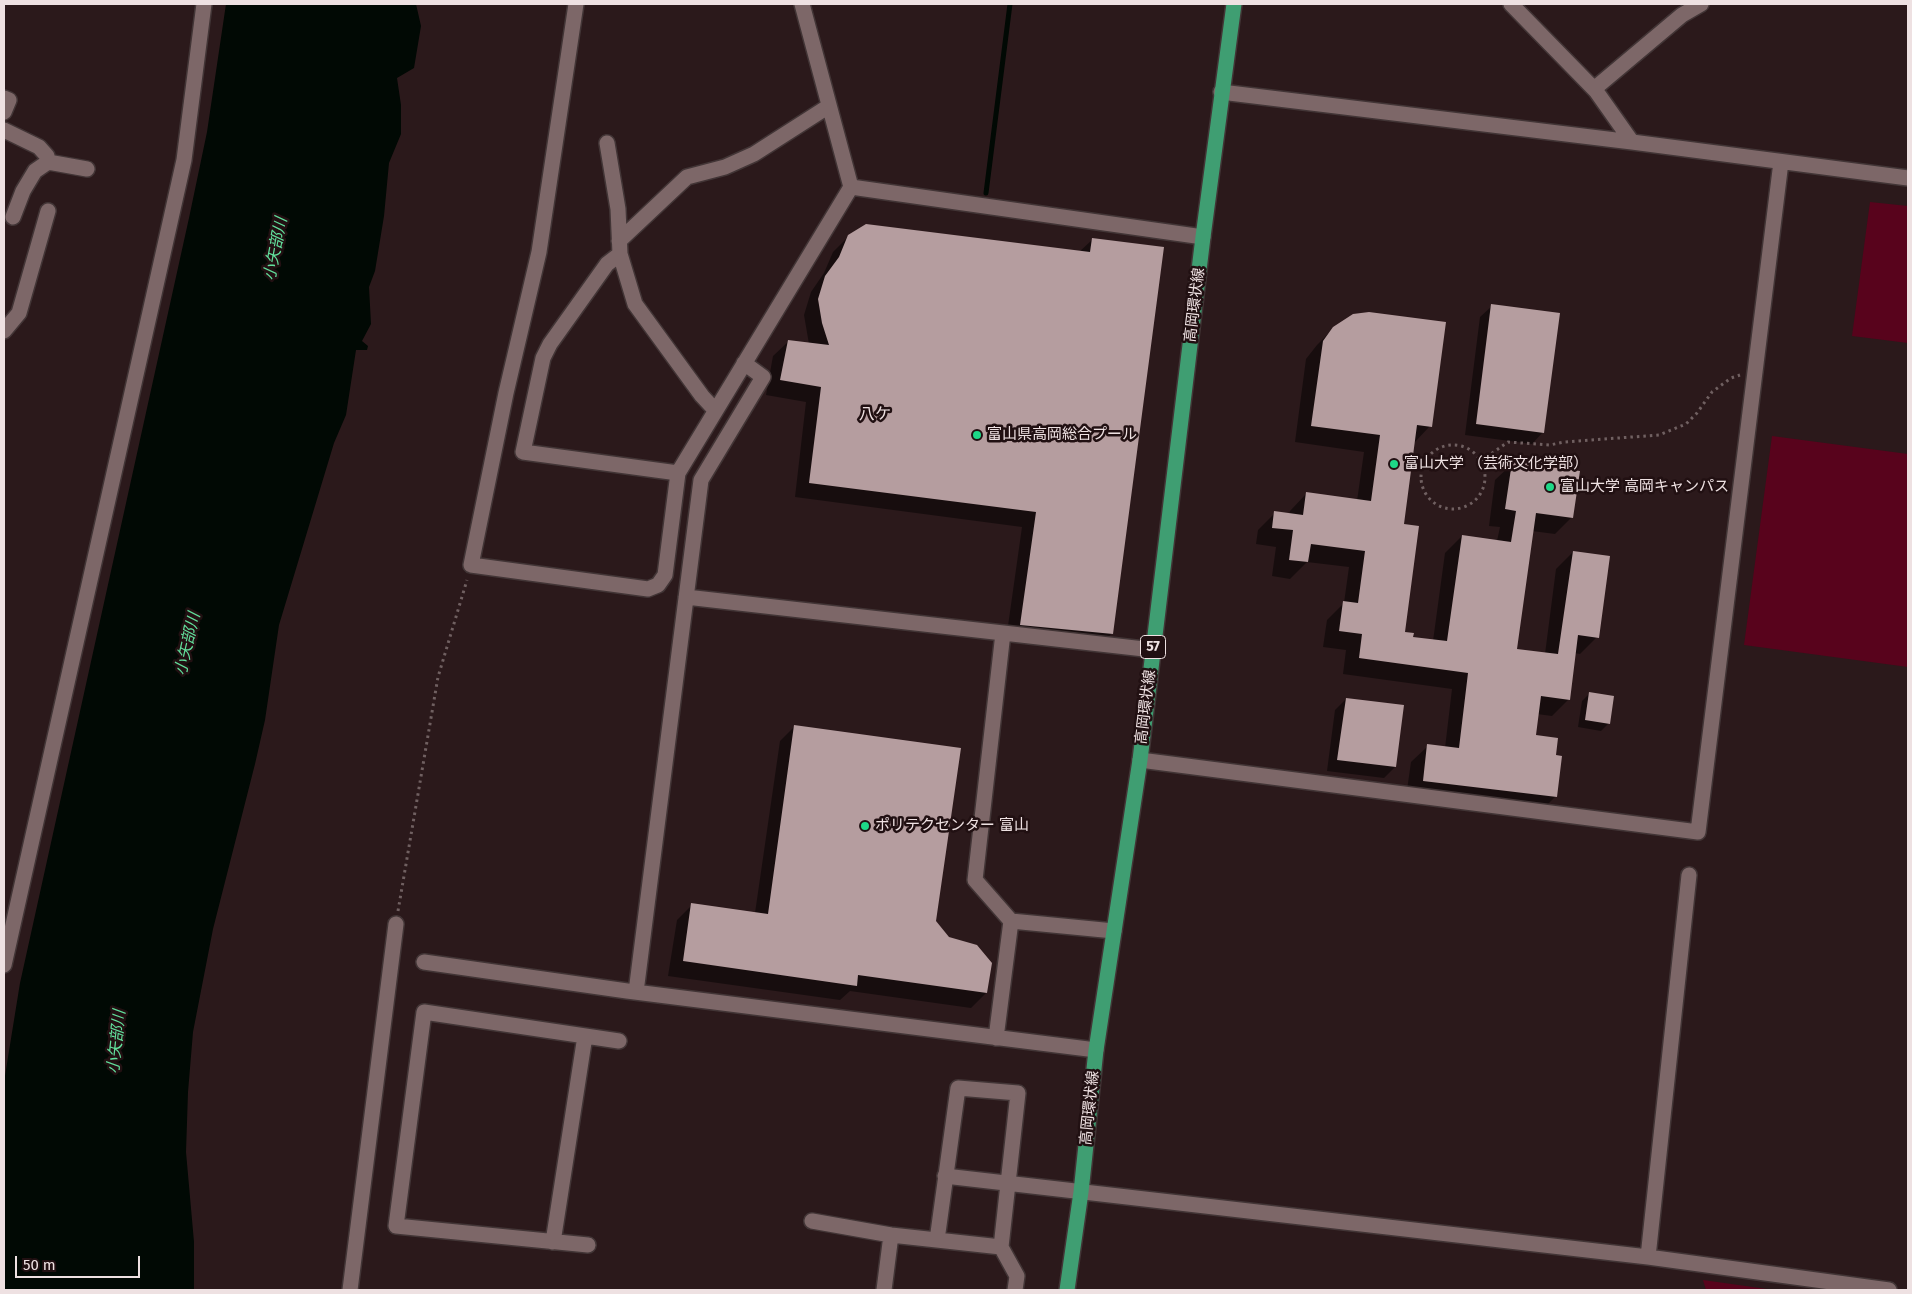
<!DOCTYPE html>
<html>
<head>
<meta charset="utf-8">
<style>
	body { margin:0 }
	#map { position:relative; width:1912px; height:1294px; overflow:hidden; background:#2b191b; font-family:"Fira Sans",sans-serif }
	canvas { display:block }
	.frame { position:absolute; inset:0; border:5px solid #eee1e2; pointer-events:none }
	.scale { position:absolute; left:15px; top:1256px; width:125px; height:22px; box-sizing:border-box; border:2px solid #eee1e2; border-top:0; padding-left:6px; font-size:15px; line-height:18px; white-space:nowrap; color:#eee1e2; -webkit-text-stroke:4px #211012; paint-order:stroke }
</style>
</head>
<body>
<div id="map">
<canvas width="1912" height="1294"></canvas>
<div class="frame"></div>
<div class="scale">50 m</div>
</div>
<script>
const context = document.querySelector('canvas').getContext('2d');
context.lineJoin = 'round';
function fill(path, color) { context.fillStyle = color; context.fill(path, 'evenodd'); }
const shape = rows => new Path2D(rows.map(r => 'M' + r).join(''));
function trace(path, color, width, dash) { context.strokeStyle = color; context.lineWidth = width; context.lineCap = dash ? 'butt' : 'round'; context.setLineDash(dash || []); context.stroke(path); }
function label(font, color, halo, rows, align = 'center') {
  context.font = font + ' "Fira Sans","Noto Sans JP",sans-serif'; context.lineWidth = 5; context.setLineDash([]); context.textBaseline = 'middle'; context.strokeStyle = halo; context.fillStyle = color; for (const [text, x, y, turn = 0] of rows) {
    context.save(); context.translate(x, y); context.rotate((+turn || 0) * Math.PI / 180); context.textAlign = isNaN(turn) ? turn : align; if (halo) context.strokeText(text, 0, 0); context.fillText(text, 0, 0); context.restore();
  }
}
const green = shape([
	[1870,202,1908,206,1908,343,1852,336],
	[1772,436,1908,454,1908,667,1744,645],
	[1703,1280,1774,1290,1706,1290]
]);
const water = shape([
	[226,4,416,4,421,26,414,68,397,78,401,105,401,134,389,163,384,216,375,271,369,287,371,324,362,341,368,346,367,350,356,350,346,415,334,443,279,625,265,720,255,764,213,929,193,1032,188,1092,186,1152,194,1242,194,1290,4,1290,4,1082,9,1051,20,983,189,218,207,132]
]);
const shadow = shape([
	[849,236,1079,252,1092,240,1112,633,1097,649,1006,640,1022,527,795,497,806,402,766,395,773,356,789,341,809,344,804,315,811,292,824,273,833,252],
	[1492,306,1543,432,1532,444,1465,435,1480,317],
	[1334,328,1430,426,1414,443,1403,525,1404,633,1412,638,1433,641,1445,553,1462,536,1497,541,1500,527,1489,526,1495,480,1512,464,1517,464,1523,459,1541,467,1572,517,1555,534,1532,531,1516,651,1545,654,1556,569,1573,552,1597,637,1580,654,1574,653,1569,699,1552,716,1537,714,1534,736,1554,756,1556,796,1539,813,1406,797,1411,762,1428,746,1445,748,1452,689,1343,674,1346,650,1323,647,1327,620,1344,603,1349,567,1307,562,1290,579,1272,576,1276,547,1256,544,1258,530,1275,513,1289,515,1290,511,1306,494,1357,501,1364,452,1295,442,1306,359,1317,345],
	[1589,694,1609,723,1601,731,1578,727,1582,701],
	[1346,699,1395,767,1384,778,1327,771,1335,710],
	[795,726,986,993,971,1008,850,991,840,1000,668,976,677,920,692,905,755,913,780,741]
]);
const stream = shape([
	[986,193,1010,4]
]);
const building = shape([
	[866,224,1090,252,1092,238,1164,247,1113,634,1020,625,1036,512,809,483,821,387,780,380,788,340,829,345,822,323,818,299,825,276,839,257,848,235],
	[1491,304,1560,313,1544,433,1476,424],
	[1369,312,1446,322,1432,427,1417,425,1404,524,1419,526,1405,632,1414,633,1413,637,1447,641,1462,535,1511,542,1516,511,1505,509,1512,462,1522,464,1522,457,1543,460,1542,466,1580,471,1573,518,1536,513,1517,649,1558,654,1573,551,1610,556,1599,638,1578,635,1570,700,1541,696,1536,735,1558,738,1556,755,1562,756,1557,797,1423,781,1427,744,1459,748,1468,673,1359,658,1362,634,1339,631,1343,601,1358,603,1365,551,1311,544,1308,562,1289,560,1293,530,1272,528,1274,511,1303,515,1306,492,1371,501,1380,435,1311,426,1323,341,1333,327,1353,314],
	[1589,692,1614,696,1610,724,1585,720],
	[1346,698,1404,705,1396,767,1337,760],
	[794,725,961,748,936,921,949,937,977,945,992,963,987,993,858,975,857,986,683,961,691,903,768,914]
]);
const path = shape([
	'1421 477a32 32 0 1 1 64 0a32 32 0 1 1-64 0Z',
	[1481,461,1508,442,1550,445,1564,442,1659,435,1686,424,1697,413,1712,392,1731,378,1740,375],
	[398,911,438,677,467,580]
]);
const minor = shape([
	[576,4,539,252,506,393,471,565,648,589,658,585,665,575,678,473,851,187,802,4],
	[1511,4,1596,91,1632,142],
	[1594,89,1682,15,1701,4],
	[1221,92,1632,142,1908,178],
	[4,98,9,100,4,112],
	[4,130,39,147,47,156,48,162,87,169],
	[607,143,618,209,620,254,635,304,702,396,715,410],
	[851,187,1203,237],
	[13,217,23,191,35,171,48,162],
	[619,241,687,177,725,167,754,154,829,106],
	[620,254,607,264,550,344,543,358,523,452,678,473],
	[4,331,19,313,48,211],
	[686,597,1153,650],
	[1140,760,1698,832,1781,162],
	[1011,921,1114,931],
	[424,962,627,991,1096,1050],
	[4,965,184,160,204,4],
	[636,992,701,480,763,377,744,363],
	[996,1038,1011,921,975,880,1003,633],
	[945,1176,1648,1257,1889,1290],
	[812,1221,891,1235,1001,1247],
	[937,1240,958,1088,1018,1093,1001,1247,1017,1276,1015,1290],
	[553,1242,585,1036],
	[588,1245,396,1226,424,1012,619,1041],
	[1648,1257,1689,875],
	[350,1290,396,924],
	[884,1290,891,1235]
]);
const major = shape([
	[1067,1290,1081,1192,1096,1050,1140,760,1203,237,1234,4]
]);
const markers = [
	[977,435,5,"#1ed888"],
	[1394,464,5,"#1ed888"],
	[1550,487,5,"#1ed888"],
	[865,826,5,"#1ed888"]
];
const shields = [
	[1153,647,25]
];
const shieldNames = [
	["57",1153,647]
];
const streetNames = [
	["高岡環状線",1195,305,-83],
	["高岡環状線",1146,707,-83],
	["高岡環状線",1090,1108,-84]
];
const poiNames = [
	["富山県高岡総合プール",987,435],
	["富山大学 （芸術文化学部）",1404,464],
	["富山大学 高岡キャンパス",1560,487],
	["ポリテクセンター 富山",875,826]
];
const waterNames = [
	["小矢部川",276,249,-79],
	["小矢部川",188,644,-77],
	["小矢部川",117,1042,-84]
];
const neighbourhoodNames = [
	["八ケ",875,415]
];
fill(green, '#58031c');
fill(water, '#010904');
fill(shadow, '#0007');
trace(stream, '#010904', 5);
fill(building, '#b59d9f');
trace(minor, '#423536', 18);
trace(major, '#423536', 18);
trace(path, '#706061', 3, [2.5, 4]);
trace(minor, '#7d6768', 15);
trace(major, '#3f9e72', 15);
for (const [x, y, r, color] of markers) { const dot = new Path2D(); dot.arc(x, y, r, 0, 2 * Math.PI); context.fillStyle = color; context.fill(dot); trace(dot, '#211012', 2); }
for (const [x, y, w] of shields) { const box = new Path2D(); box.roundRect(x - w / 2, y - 11.5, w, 23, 4); context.fillStyle = '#211012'; context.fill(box); trace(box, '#eee1e2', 1); }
label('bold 14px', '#eee1e2', null, shieldNames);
label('15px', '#eee1e2', '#211012', streetNames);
label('15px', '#eee1e2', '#211012', poiNames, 'left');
label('italic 16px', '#62e09c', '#211012', waterNames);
label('16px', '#eee1e2', '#211012', neighbourhoodNames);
</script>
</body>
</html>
